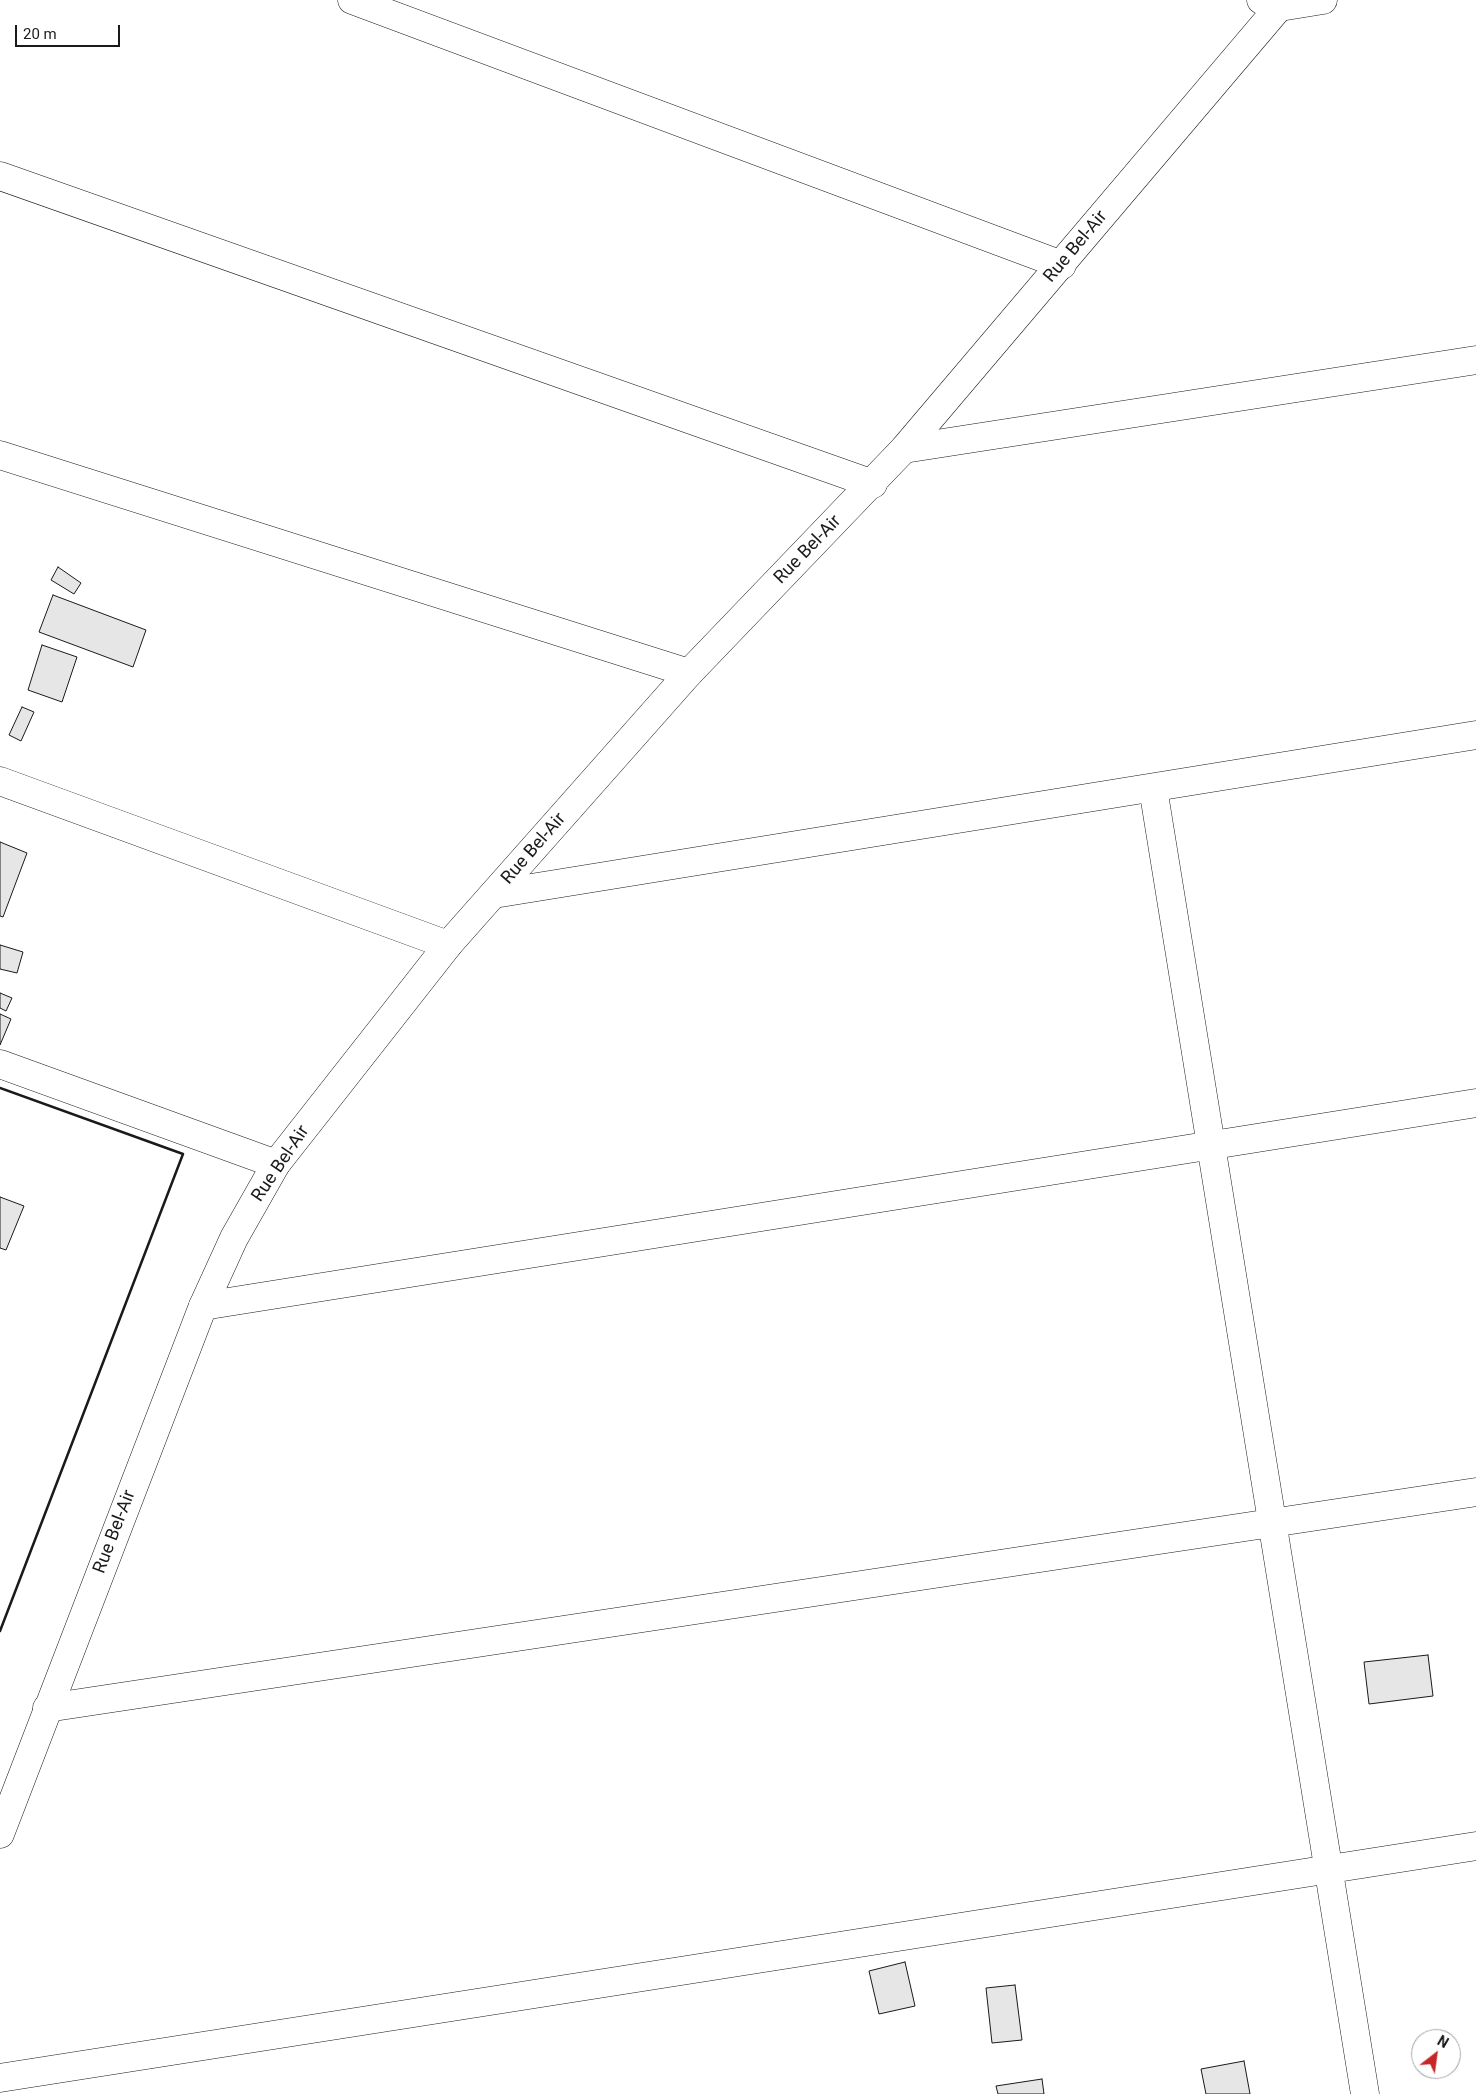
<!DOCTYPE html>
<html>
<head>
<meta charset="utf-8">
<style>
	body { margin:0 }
	#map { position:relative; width:1476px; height:2094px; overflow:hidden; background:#fff; font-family:Roboto,sans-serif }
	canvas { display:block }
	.north { position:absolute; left:1411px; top:2029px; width:50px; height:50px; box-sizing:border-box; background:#fff; border:1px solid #a3a3a3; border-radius:50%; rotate:30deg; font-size:14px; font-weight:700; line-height:20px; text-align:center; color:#1a1a1a }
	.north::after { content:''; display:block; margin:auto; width:18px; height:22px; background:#c62828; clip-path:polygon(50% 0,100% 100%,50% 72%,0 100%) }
	.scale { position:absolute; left:15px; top:25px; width:105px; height:22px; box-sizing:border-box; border:2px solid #1a1a1a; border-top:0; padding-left:6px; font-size:15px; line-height:18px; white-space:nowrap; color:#1a1a1a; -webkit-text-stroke:4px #fff; paint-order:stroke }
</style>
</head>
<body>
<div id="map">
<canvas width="1476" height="2094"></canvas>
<div class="north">N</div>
<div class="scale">20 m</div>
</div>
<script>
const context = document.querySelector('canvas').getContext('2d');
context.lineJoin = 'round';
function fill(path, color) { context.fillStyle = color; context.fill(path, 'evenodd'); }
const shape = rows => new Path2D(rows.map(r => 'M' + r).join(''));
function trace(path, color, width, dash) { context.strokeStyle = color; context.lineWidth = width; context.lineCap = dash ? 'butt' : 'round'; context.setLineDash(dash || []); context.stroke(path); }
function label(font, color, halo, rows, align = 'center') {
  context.font = font + ' Roboto,sans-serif'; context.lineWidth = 4; context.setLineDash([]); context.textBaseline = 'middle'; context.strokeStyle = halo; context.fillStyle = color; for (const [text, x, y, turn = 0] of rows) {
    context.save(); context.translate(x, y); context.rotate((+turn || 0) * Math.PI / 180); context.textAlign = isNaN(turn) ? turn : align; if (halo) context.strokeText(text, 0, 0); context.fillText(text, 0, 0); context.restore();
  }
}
const building = shape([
	[58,567,81,583,74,594,51,580,58,567],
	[53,595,146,630,133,667,39,632,53,595],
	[42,645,77,657,62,702,28,690,42,645],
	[22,707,34,712,21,741,9,735,22,707],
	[0,842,27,853,3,917,0,916,0,842],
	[0,945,23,952,17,973,0,969,0,945],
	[0,993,12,998,6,1011,0,1008,0,993],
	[0,1014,11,1019,0,1045,0,1014],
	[0,1197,24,1206,6,1250,0,1248,0,1197],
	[1428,1655,1433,1696,1369,1704,1364,1662,1428,1655],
	[905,1962,915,2006,879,2014,869,1971,905,1962],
	[1015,1985,1022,2040,992,2043,986,1988,1015,1985],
	[1244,2061,1250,2094,1206,2094,1201,2069,1244,2061],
	[1042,2079,1044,2094,998,2094,996,2086,1042,2079]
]);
const minor = shape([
	[352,0,1062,265],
	[1261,0,1280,7,1323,0],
	[0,176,873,484],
	[904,449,1476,360],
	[0,455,689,673],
	[0,781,448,945],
	[1153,788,1365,2094],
	[494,894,1476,735],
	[0,1064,276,1164],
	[203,1306,1476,1103],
	[47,1708,1476,1492],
	[0,2078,1476,1846]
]);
const secondary = shape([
	[0,1834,203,1306,234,1238,276,1164,448,945,689,673,904,449,1285,0]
]);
const wall = shape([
	[0,1088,183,1154,0,1631]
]);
const streetNames = [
	["Rue Bel-Air",1076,247,-50],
	["Rue Bel-Air",808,550,-46],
	["Rue Bel-Air",534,849,-49],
	["Rue Bel-Air",281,1164,-56],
	["Rue Bel-Air",115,1532,-69]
];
fill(building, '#e6e6e6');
trace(building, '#1a1a1a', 1);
trace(minor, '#1a1a1a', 29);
trace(secondary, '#1a1a1a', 29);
trace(minor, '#fff', 28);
trace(secondary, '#fff', 28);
trace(wall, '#1a1a1a', 2.5);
label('18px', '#1a1a1a', '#fff', streetNames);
</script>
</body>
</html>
